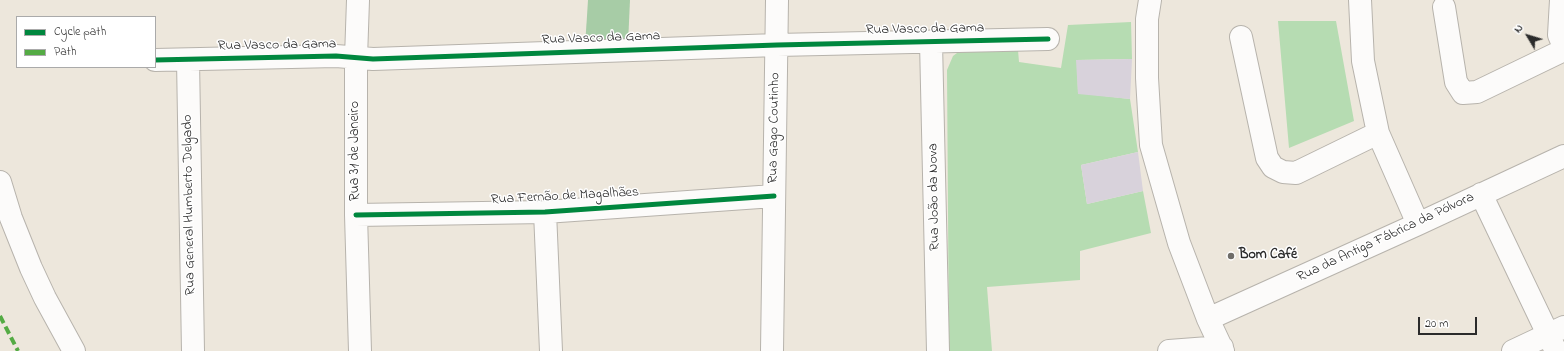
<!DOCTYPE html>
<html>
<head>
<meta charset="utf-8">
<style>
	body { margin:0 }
	#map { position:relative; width:1564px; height:351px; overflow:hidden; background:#ede7dc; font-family:"Indie Flower",sans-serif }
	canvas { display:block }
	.legend { position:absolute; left:16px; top:16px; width:140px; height:52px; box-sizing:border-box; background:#fff; border:1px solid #aaa; margin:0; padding:5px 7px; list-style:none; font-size:12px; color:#2b2b2b }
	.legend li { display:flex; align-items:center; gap:8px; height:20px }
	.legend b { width:20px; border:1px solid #aaa }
	.north { position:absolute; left:1508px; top:16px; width:40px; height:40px; -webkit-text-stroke:3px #fff; paint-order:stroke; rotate:308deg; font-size:11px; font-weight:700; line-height:16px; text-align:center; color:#2b2b2b }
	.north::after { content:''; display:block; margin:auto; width:14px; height:18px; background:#2b2b2b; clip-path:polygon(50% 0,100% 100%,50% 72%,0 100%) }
	.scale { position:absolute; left:1418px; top:317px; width:59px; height:18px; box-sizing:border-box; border:2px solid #2b2b2b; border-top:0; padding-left:5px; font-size:12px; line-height:14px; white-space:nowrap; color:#2b2b2b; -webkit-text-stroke:3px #fff; paint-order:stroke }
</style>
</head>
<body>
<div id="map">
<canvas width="1564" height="351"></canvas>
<ul class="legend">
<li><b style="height:5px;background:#00873e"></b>Cycle path</li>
<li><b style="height:5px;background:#54ab44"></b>Path</li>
</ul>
<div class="north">N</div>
<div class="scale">20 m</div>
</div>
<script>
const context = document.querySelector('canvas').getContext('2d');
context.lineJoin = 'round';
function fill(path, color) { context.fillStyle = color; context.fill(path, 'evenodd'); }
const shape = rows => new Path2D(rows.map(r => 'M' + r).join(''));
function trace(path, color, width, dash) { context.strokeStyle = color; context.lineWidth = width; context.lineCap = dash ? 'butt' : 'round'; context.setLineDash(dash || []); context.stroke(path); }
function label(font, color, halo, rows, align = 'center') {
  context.font = font + ' "Indie Flower",sans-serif'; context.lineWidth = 3; context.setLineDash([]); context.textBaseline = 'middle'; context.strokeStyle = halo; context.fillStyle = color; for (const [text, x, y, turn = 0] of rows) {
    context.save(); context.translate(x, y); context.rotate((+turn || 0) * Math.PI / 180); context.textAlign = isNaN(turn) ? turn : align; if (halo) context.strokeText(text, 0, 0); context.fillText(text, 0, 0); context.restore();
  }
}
const green = shape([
	[1278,21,1336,21,1354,121,1289,148],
	[1131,22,1132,59,1077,60,1078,93,1130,99,1138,152,1081,165,1087,204,1143,191,1151,233,1080,251,1080,280,987,287,992,351,949,351,947,70,953,56,961,50,1018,50,1019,62,1061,68,1068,25]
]);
const forest = shape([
	[588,0,630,0,628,44,585,47]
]);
const building = shape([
	[1132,59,1130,99,1078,94,1076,60],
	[1138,152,1143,191,1087,204,1081,165]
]);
const minor = shape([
	[358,0,356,58,356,215,360,351],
	[1150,0,1147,19,1147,78,1151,145,1179,243,1208,319,1223,351],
	[1360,0,1363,61,1378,133,1418,224],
	[1561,0,1559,35,1564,47],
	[1444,7,1456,82,1463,93,1477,92,1564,50],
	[1241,37,1267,158,1273,167,1283,172,1296,173,1378,133],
	[931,42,938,351],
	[155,60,336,56,373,59,777,45,1048,39],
	[188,60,193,351],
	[0,182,11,218,31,268,45,298,74,351],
	[1481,194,1556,351],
	[545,212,551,351],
	[356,215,545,212,774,196],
	[1208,319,1418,224,1564,156],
	[772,351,777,0],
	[1169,351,1222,347],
	[1513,351,1564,327]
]);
const quiet = shape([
	[0,316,18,351]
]);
const cycleway = shape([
	[155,60,336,56,373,59,777,45,1048,39],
	[356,215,545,212,774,196]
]);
const markers = [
	[1231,256,4,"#6f6d69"]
];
const streetNames = [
	["Rua Vasco da Gama",925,30,-1],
	["Rua Vasco da Gama",601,39,-2],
	["Rua Vasco da Gama",277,46,-1],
	["Rua Gago Coutinho",775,128,-89],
	["Rua 31 de Janeiro",356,151,-90],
	["Rua Fernão de Magalhães",565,197,-3],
	["Rua João da Nova",935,197,-91],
	["Rua General Humberto Delgado",190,205,-91],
	["Rua da Antiga Fábrica da Pólvora",1386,238,-25]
];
const poiNames = [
	["Bom Café",1239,256]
];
fill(green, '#b6dcb2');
fill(forest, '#a7cca6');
fill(building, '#d8d2db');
trace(minor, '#b7b3ac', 24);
trace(minor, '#fcfbfa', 22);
trace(quiet, '#54ab44', 4, [8, 4]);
trace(cycleway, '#00873e', 5);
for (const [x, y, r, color] of markers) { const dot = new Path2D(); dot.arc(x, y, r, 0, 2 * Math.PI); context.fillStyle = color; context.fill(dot); trace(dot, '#fff', 1.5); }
label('14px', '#2b2b2b', '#fff', streetNames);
label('bold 14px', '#2b2b2b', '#fff', poiNames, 'left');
</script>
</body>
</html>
